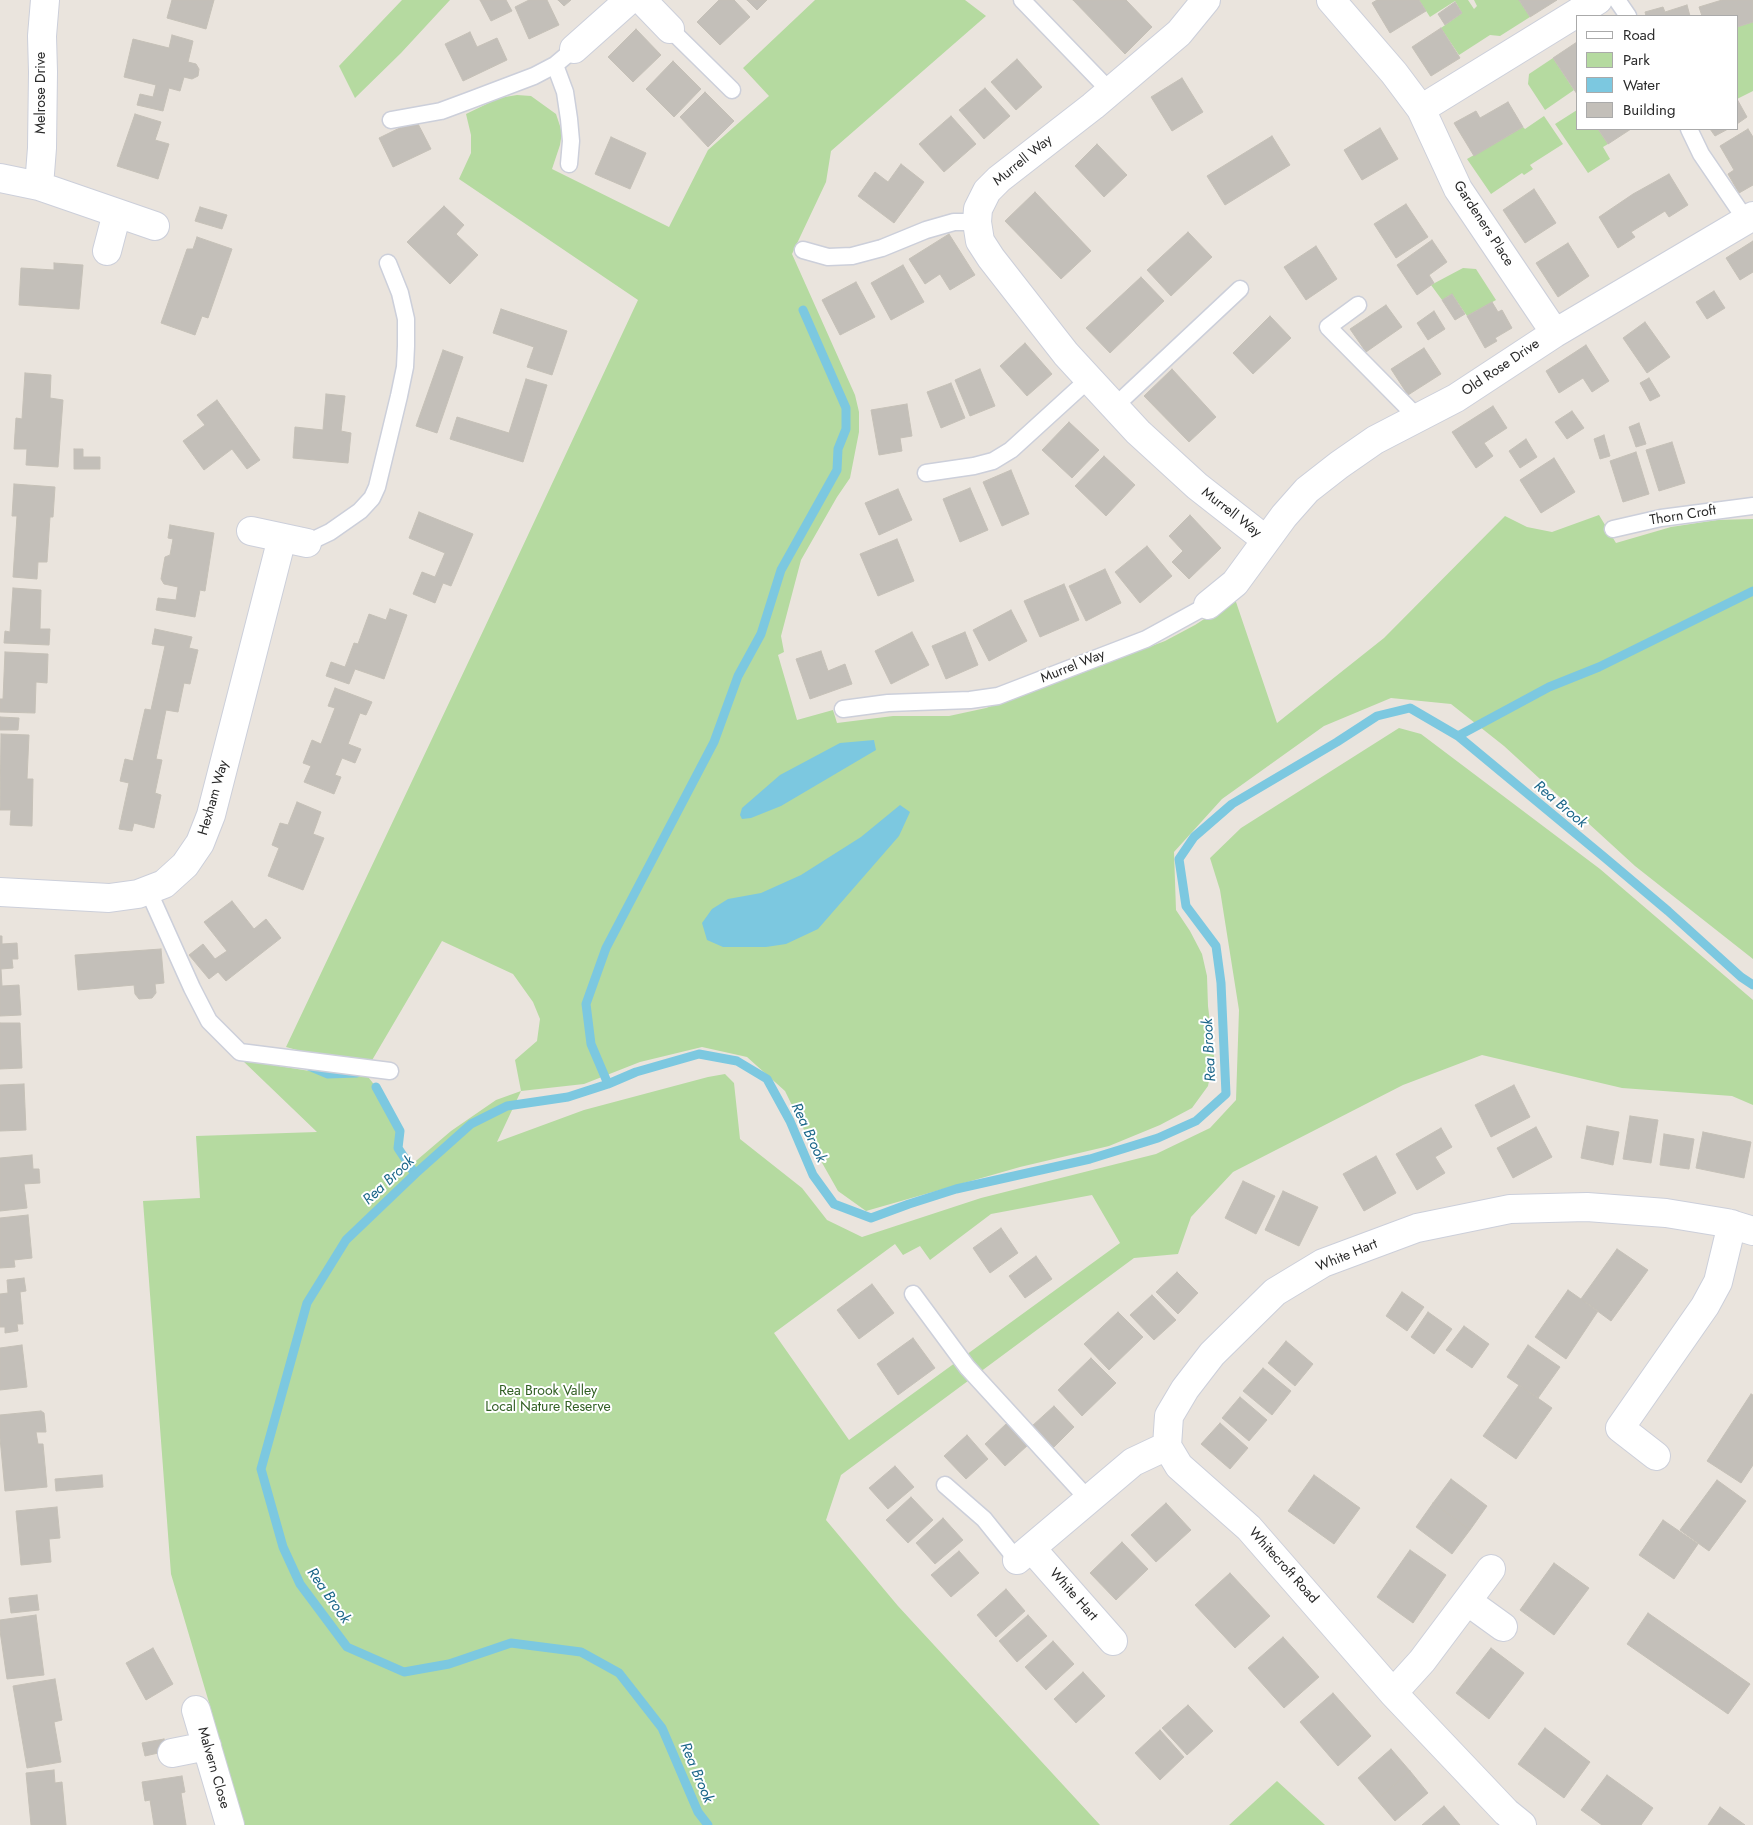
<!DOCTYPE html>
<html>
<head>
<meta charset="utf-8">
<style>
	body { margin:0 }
	#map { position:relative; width:1753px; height:1825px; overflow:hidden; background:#eae4dd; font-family:Jost,sans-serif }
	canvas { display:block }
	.legend { position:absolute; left:1576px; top:15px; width:162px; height:115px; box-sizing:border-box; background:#fff; border:1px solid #aaa; margin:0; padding:6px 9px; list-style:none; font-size:15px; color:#2a2a2a }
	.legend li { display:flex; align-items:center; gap:10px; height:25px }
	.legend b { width:25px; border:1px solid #aaa }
</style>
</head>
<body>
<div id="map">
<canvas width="1753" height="1825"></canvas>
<ul class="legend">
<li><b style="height:6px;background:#fff"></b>Road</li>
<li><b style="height:14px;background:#b5daa0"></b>Park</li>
<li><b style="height:14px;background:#7cc8e0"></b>Water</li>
<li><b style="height:14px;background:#c3bfb9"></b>Building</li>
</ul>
</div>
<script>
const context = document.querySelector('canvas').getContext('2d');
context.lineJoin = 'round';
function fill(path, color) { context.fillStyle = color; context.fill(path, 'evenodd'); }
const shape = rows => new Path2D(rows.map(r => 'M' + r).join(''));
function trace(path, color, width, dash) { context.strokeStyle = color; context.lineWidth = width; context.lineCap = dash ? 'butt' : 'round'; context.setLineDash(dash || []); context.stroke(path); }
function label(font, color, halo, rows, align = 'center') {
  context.font = font + ' Jost,sans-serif'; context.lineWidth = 4; context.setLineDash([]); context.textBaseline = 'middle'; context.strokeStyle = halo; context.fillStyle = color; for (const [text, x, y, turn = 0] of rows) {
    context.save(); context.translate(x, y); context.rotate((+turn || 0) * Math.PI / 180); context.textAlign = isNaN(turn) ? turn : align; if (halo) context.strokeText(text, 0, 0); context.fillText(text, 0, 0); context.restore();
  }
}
const green = shape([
	[402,0,450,0,401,53,355,98,339,66],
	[815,0,965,0,986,16,831,151,826,182,792,254,855,395,859,412,859,432,850,478,837,497,801,560,781,636,784,652,778,655,797,720,833,710,837,723,893,716,949,716,986,708,1165,641,1195,625,1235,599,1277,723,1384,638,1505,516,1527,527,1552,532,1599,515,1616,543,1671,527,1717,520,1753,519,1753,959,1635,866,1504,746,1451,704,1391,698,1324,726,1222,799,1174,852,1176,910,1190,931,1202,954,1207,976,1208,1006,1214,1056,1208,1086,1192,1108,1160,1125,1109,1146,1020,1167,866,1211,838,1191,808,1138,785,1091,747,1057,702,1047,640,1062,584,1084,521,1091,497,1142,584,1110,708,1077,725,1074,734,1083,740,1139,802,1188,827,1220,862,1237,981,1198,1156,1154,1210,1128,1236,1100,1239,1010,1220,890,1210,858,1241,828,1399,728,1421,734,1600,869,1753,1000,1753,1105,1732,1096,1622,1088,1482,1055,1403,1085,1233,1172,1191,1217,1178,1254,1134,1258,841,1475,826,1520,898,1606,1100,1825,243,1825,210,1706,171,1574,143,1201,200,1198,196,1136,317,1132,242,1060,328,1074,365,1073,376,1087,400,1131,398,1148,410,1166,451,1131,496,1100,521,1091,515,1060,537,1041,540,1019,533,1002,513,974,442,941,371,1062,315,1055,286,1047,484,629,638,300,459,179,471,153,471,135,466,114,499,98,517,95,531,96,556,114,562,132,560,145,552,169,669,227,708,150,769,96,743,68],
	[1092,1195,1120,1243,849,1440,774,1333,895,1244,903,1255,920,1246,930,1260,991,1214],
	[1419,0,1468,0,1474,9,1477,6,1474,0,1519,0,1530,17,1500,36,1490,35,1459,55,1441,28,1462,13,1455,1,1430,17],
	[1753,22,1753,91,1737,99,1737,27],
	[1553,58,1574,90,1545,110,1528,84,1529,74],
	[1577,110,1577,129,1598,129,1608,144,1603,147,1610,159,1588,173,1555,124],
	[1544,116,1563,144,1530,165,1533,169,1524,175,1522,173,1491,194,1467,159,1523,127,1525,129],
	[1463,268,1476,269,1496,300,1467,316,1452,294,1442,300,1431,285],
	[1277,1781,1325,1825,1229,1825]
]);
const water = shape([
	[874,740,876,750,781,806,751,818,742,819,740,815,742,808,780,775,840,743],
	[900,805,910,812,899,836,818,929,786,944,766,947,723,947,707,940,702,923,712,909,728,899,761,893,801,875,861,837]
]);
const stream = shape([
	[1458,736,1549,687,1599,667,1753,591],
	[309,1066,328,1074,357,1073],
	[608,1084,591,1044,586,1004,606,948,714,742,738,676,761,634,781,570,837,470,838,449,846,429,846,408,803,310],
	[376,1087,400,1131,398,1148,415,1174],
	[708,1825,698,1812,662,1728,619,1673,581,1652,511,1643,449,1664,404,1672,347,1647,300,1584,283,1547,261,1469,307,1303,346,1240,415,1174,471,1124,507,1106,568,1097,608,1084,636,1072,699,1054,737,1061,767,1079,790,1121,813,1175,834,1204,871,1218,909,1204,956,1189,1090,1159,1158,1138,1196,1121,1226,1094,1221,983,1216,946,1186,906,1179,859,1194,837,1232,804,1337,742,1377,716,1410,708,1458,736,1604,857,1668,911,1741,977,1753,985]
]);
const building = shape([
	[172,0,214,0,206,29,167,18,172,0],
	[480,0,506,0,512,11,491,21,480,0],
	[529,0,547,0,559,25,529,39,515,7,529,0],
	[558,0,571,0,564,6,558,0],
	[719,0,734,0,750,17,720,45,697,22,719,0],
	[747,0,767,0,757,10,747,0],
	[1073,0,1126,0,1152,27,1125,54,1073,0],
	[1377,0,1419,0,1426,11,1390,33,1372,3,1377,0],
	[1519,0,1557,0,1530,17,1519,0],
	[1722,0,1753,0,1753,22,1737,27,1737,16,1702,16,1699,7,1722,0],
	[1455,2,1462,13,1445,25,1438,14,1455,2],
	[1687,5,1690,16,1646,16,1645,12,1663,7,1665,12,1687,5],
	[1441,28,1460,58,1431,76,1412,47,1441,28],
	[636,29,661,55,633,82,608,57,636,29],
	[470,32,477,47,497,38,507,60,463,81,445,44,470,32],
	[172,35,193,41,188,62,196,64,199,69,198,76,192,79,184,77,180,91,169,88,163,111,137,105,140,94,153,97,156,85,124,77,133,39,169,48,172,35],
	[1577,42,1577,94,1553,58,1577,42],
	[1017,59,1042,87,1016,110,991,82,1017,59],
	[673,61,701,89,674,117,646,89,673,61],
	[1182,78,1203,112,1172,131,1151,97,1182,78],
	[985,88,1010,116,984,139,959,110,985,88],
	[705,92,734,121,708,147,680,117,705,92],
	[1737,99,1747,117,1737,124,1737,99],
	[1508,102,1523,127,1474,156,1454,123,1476,111,1480,118,1508,102],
	[135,114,161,122,155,140,169,144,158,179,117,166,135,114],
	[951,116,976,144,944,172,919,144,951,116],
	[416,120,431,149,393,167,379,138,416,120],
	[1380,128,1398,159,1362,180,1344,150,1380,128],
	[1598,129,1631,129,1608,144,1598,129],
	[1710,129,1728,129,1715,136,1710,129],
	[1748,129,1753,137,1753,185,1739,193,1728,174,1734,170,1720,146,1748,129],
	[1272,136,1290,165,1225,205,1207,176,1272,136],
	[611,137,646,153,630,189,595,174,611,137],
	[1097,144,1127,175,1104,197,1075,166,1097,144],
	[901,164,924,182,894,223,858,196,875,172,888,182,901,164],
	[1669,174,1688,205,1669,217,1665,211,1631,232,1635,237,1618,248,1599,217,1633,194,1669,174],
	[1534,189,1556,223,1525,243,1503,210,1534,189],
	[1035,192,1091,251,1061,279,1005,221,1035,192],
	[1406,204,1428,237,1396,258,1374,224,1406,204],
	[444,206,464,225,456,234,478,255,450,284,407,242,444,206],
	[200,207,227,215,222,229,195,221,200,207],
	[1188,232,1212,257,1171,296,1147,270,1188,232],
	[949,234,975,275,950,290,940,274,925,284,909,259,949,234],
	[197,237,232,249,208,318,202,316,195,335,161,323,187,249,193,249,197,237],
	[1432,240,1447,262,1429,275,1434,283,1417,295,1397,265,1432,240],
	[1753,241,1753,272,1740,280,1726,258,1753,241],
	[1568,243,1589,276,1558,297,1536,263,1568,243],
	[1316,246,1337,279,1306,300,1284,267,1316,246],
	[54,263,83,265,79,309,19,305,21,268,54,270,54,263],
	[903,265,924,302,891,320,871,283,903,265],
	[1141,277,1164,301,1110,353,1086,328,1141,277],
	[856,282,875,317,840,335,822,300,856,282],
	[1714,291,1725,308,1707,319,1696,302,1714,291],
	[1452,294,1465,314,1455,320,1442,300,1452,294],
	[1492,302,1498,312,1502,310,1512,328,1495,338,1497,341,1485,348,1467,316,1492,302],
	[1386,305,1402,327,1366,352,1350,329,1386,305],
	[501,309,567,331,552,375,527,367,534,347,493,333,501,309],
	[1434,311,1445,329,1428,340,1417,323,1434,311],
	[1270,316,1291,338,1253,374,1233,353,1270,316],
	[1645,322,1670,357,1647,373,1623,338,1645,322],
	[1025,343,1052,374,1027,396,1000,366,1025,343],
	[1586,345,1609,381,1592,392,1583,378,1559,393,1546,371,1586,345],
	[1424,348,1441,374,1408,395,1391,369,1424,348],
	[443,350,463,357,437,433,416,426,443,350],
	[980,369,995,406,970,416,955,380,980,369],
	[1172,369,1216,417,1189,442,1144,396,1172,369],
	[25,373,51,375,50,398,63,400,58,467,26,465,27,449,14,449,16,418,22,419,25,373],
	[1649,378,1660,396,1650,401,1640,383,1649,378],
	[526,379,547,385,523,462,450,439,457,417,509,433,526,379],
	[951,383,965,418,941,428,927,392,951,383],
	[326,394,345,396,341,431,351,433,348,463,293,458,295,427,323,430,326,394],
	[217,400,260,460,247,469,232,449,204,470,183,441,205,425,197,415,217,400],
	[907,404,912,436,900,438,902,451,879,455,871,410,907,404],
	[1493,406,1507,428,1484,443,1493,456,1476,468,1452,432,1493,406],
	[1572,411,1584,428,1567,439,1555,422,1572,411],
	[1069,422,1099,450,1072,478,1042,450,1069,422],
	[1639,423,1646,444,1636,447,1629,427,1639,423],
	[1604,435,1610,456,1600,459,1594,439,1604,435],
	[1526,439,1537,457,1520,468,1509,451,1526,439],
	[1672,442,1685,483,1659,491,1646,450,1672,442],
	[74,449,83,449,83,457,100,457,100,469,74,469,74,449],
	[1636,452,1649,494,1623,502,1610,461,1636,452],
	[1104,456,1135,485,1106,516,1075,486,1104,456],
	[1554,458,1575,492,1541,513,1520,480,1554,458],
	[1011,470,1029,514,1002,526,983,482,1011,470],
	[14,484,55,487,53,517,50,517,47,562,38,562,37,579,13,577,17,516,12,516,14,484],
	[970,488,988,530,960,542,943,499,970,488],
	[898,489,912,520,879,535,865,503,898,489],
	[419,512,473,534,451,586,443,583,435,603,413,594,422,572,435,577,445,553,409,538,419,512],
	[1190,515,1221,548,1189,579,1172,562,1183,551,1169,536,1190,515],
	[170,525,214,533,205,591,200,590,195,617,156,610,158,598,176,600,178,587,164,584,161,579,165,557,170,555,173,539,168,538,170,525],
	[897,539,914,581,878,596,860,554,897,539],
	[1147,546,1172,576,1140,603,1115,572,1147,546],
	[1105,569,1121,603,1086,621,1069,586,1105,569],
	[1064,584,1079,620,1040,637,1024,601,1064,584],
	[13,588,41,590,40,629,50,629,49,645,4,643,5,631,10,632,13,588],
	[390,609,407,615,384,679,355,669,349,684,326,676,331,662,345,667,354,643,358,644,369,614,386,620,390,609],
	[1011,610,1027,641,989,661,973,630,1011,610],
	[155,629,192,637,189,648,198,650,190,684,184,683,178,712,166,710,156,759,162,760,155,793,161,795,154,828,134,823,132,831,119,829,129,783,120,781,125,759,133,761,145,709,151,710,165,646,152,644,155,629],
	[912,632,929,665,891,684,875,651,912,632],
	[965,632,978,665,946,679,932,646,965,632],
	[821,651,828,671,845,664,852,684,810,699,796,659,821,651],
	[5,652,48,654,47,683,36,682,35,713,0,712,0,699,3,699,5,652],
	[335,688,372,702,366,715,360,713,348,744,361,749,355,763,342,758,335,775,341,777,334,794,304,782,311,766,303,763,312,740,321,744,335,708,328,706,335,688],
	[0,717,19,718,18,730,0,730,0,717],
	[1,734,29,735,27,779,33,779,32,826,10,825,11,810,0,810,1,734],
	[297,802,321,812,313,834,324,838,303,890,268,876,279,848,272,845,280,823,288,825,297,802],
	[232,901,254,929,266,919,281,938,226,981,218,972,209,979,189,955,203,944,215,959,227,951,204,922,232,901],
	[0,936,2,936,2,944,17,943,18,959,12,959,13,968,1,969,2,986,19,985,21,1015,0,1016,0,936],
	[161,949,164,983,155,984,156,993,152,998,139,999,135,994,134,985,78,990,75,955,161,949],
	[0,1023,20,1023,22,1068,0,1069,0,1023],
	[24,1084,26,1130,0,1131,0,1085,24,1084],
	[1514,1085,1530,1117,1491,1137,1475,1105,1514,1085],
	[1630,1116,1658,1120,1651,1163,1623,1159,1630,1116],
	[1587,1126,1619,1132,1613,1165,1581,1158,1587,1126],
	[1536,1127,1552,1157,1513,1178,1497,1148,1536,1127],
	[1441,1128,1452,1147,1435,1157,1445,1173,1417,1190,1396,1154,1441,1128],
	[1703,1132,1751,1142,1744,1178,1696,1168,1703,1132],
	[1664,1134,1694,1139,1689,1169,1660,1165,1664,1134],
	[32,1155,33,1169,39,1169,40,1183,24,1184,27,1208,0,1211,0,1158,32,1155],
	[1376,1156,1396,1193,1364,1211,1343,1174,1376,1156],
	[1243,1181,1275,1196,1256,1234,1225,1218,1243,1181],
	[1283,1191,1318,1207,1299,1246,1265,1230,1283,1191],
	[28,1215,32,1258,14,1260,15,1267,0,1268,0,1218,28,1215],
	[1001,1228,1018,1253,990,1273,973,1248,1001,1228],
	[1617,1249,1648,1270,1611,1321,1581,1299,1617,1249],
	[1036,1256,1052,1279,1025,1298,1009,1276,1036,1256],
	[1177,1272,1198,1293,1178,1314,1156,1292,1177,1272],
	[24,1278,26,1291,20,1292,23,1324,17,1324,18,1331,5,1333,5,1327,0,1327,0,1294,8,1293,7,1280,24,1278],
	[872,1284,894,1313,859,1339,837,1310,872,1284],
	[1568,1290,1598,1311,1566,1359,1535,1337,1568,1290],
	[1402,1292,1424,1307,1407,1331,1386,1316,1402,1292],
	[1152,1295,1176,1320,1154,1340,1130,1315,1152,1295],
	[1118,1312,1143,1337,1109,1370,1084,1344,1118,1312],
	[1428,1312,1452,1329,1434,1354,1411,1337,1428,1312],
	[1464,1326,1489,1344,1472,1368,1446,1350,1464,1326],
	[913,1338,935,1368,898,1395,877,1364,913,1338],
	[1286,1341,1313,1364,1295,1386,1268,1363,1286,1341],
	[22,1345,27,1387,0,1390,0,1348,22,1345],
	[1528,1345,1560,1367,1538,1398,1507,1377,1528,1345],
	[1091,1358,1116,1383,1082,1416,1058,1390,1091,1358],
	[1263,1368,1291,1391,1272,1415,1243,1391,1263,1368],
	[1519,1385,1552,1408,1516,1459,1483,1436,1519,1385],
	[1751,1394,1753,1395,1753,1465,1741,1483,1707,1461,1751,1394],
	[1240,1397,1267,1420,1249,1441,1222,1418,1240,1397],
	[1054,1406,1074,1427,1053,1448,1032,1426,1054,1406],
	[41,1411,44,1413,46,1432,36,1432,38,1444,43,1444,47,1487,5,1491,0,1438,0,1415,41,1411],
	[1007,1423,1028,1445,1005,1466,985,1444,1007,1423],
	[1220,1423,1248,1448,1230,1469,1201,1444,1220,1423],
	[967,1435,988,1459,966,1479,944,1456,967,1435],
	[895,1466,914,1487,888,1509,869,1488,895,1466],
	[102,1475,103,1487,56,1491,55,1479,102,1475],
	[1314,1475,1360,1508,1334,1544,1288,1511,1314,1475],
	[1451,1479,1487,1506,1470,1530,1433,1503,1451,1479],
	[1717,1480,1746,1501,1709,1551,1680,1530,1717,1480],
	[911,1497,933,1520,908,1543,886,1520,911,1497],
	[1166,1503,1191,1530,1156,1562,1131,1535,1166,1503],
	[1433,1503,1470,1530,1452,1554,1416,1527,1433,1503],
	[57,1507,60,1538,49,1539,51,1562,21,1565,16,1511,57,1507],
	[943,1518,963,1540,935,1564,916,1543,943,1518],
	[1663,1520,1698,1544,1674,1579,1639,1555,1663,1520],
	[1122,1542,1148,1569,1116,1600,1090,1573,1122,1542],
	[1410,1550,1446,1575,1413,1623,1377,1597,1410,1550],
	[959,1551,979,1573,951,1597,931,1575,959,1551],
	[1554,1563,1589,1588,1554,1635,1520,1610,1554,1563],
	[1230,1573,1270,1616,1235,1648,1195,1605,1230,1573],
	[1006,1589,1025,1611,996,1637,977,1615,1006,1589],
	[37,1595,39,1610,11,1613,9,1598,37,1595],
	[1648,1613,1750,1684,1728,1714,1627,1644,1648,1613],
	[36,1615,44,1675,7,1679,0,1631,0,1620,36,1615],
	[1028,1615,1047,1636,1017,1662,999,1641,1028,1615],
	[1283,1637,1319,1677,1284,1708,1248,1668,1283,1637],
	[1053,1641,1074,1664,1046,1690,1025,1667,1053,1641],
	[153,1648,173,1684,146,1700,126,1663,153,1648],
	[1491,1648,1524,1673,1489,1719,1456,1693,1491,1648],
	[1083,1672,1105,1696,1076,1723,1054,1699,1083,1672],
	[55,1679,62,1720,54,1722,61,1762,27,1768,13,1686,55,1679],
	[1333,1693,1371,1736,1338,1766,1300,1722,1333,1693],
	[1188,1705,1213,1731,1187,1755,1162,1728,1188,1705],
	[1545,1728,1590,1762,1564,1798,1518,1764,1545,1728],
	[1160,1730,1184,1757,1160,1780,1135,1753,1160,1730],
	[164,1739,167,1751,145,1756,142,1743,164,1739],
	[1391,1749,1410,1771,1377,1800,1358,1778,1391,1749],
	[54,1770,55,1783,62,1782,66,1825,31,1825,26,1773,54,1770],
	[1410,1771,1428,1793,1395,1821,1377,1800,1410,1771],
	[1607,1775,1653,1808,1641,1825,1602,1825,1581,1810,1607,1775],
	[182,1776,185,1792,181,1793,186,1825,154,1825,150,1800,145,1801,142,1782,182,1776],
	[1444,1806,1460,1825,1422,1825,1444,1806],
	[1720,1807,1745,1825,1708,1825,1720,1807]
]);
const service = shape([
	[1022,0,1110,91],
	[1617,0,1628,16],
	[670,29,732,90],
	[555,65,565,92,569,119,571,141,569,164],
	[391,120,441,111,468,101,534,76,555,65,574,49],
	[1689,129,1701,154,1746,220],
	[803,250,828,257,852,256,882,248,926,230,954,222,977,222],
	[1358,305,1328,327,1419,419],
	[1114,407,1240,289],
	[926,473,974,466,993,461,1011,450,1089,379],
	[1613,529,1661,518,1753,506],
	[307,543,330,532,360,511,372,498,377,487,399,396,405,367,406,346,406,319,400,293,388,263],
	[843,709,888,703,970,700,998,696,1146,639,1208,605],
	[148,890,192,988,209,1021,240,1052,390,1071],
	[913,1294,967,1367,1089,1500],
	[945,1485,984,1519,1017,1560]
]);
const minor = shape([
	[642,0,670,29],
	[1206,0,1179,33,1093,106,999,179,987,191,978,209,977,222,980,241,991,258,1066,354,1089,379,1138,432,1197,486,1266,540],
	[1331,0,1394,73,1421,109,1458,189,1555,333],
	[574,49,629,0],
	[1421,109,1598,0],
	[0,178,39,186,155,226],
	[39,186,42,148,43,72,42,36,45,0],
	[107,251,117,213],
	[251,531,307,543],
	[1208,605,1235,583,1284,516,1307,490,1339,465,1375,440,1456,398,1555,333,1753,216],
	[0,892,109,898,138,894,164,884,185,865,200,843,211,815,282,538],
	[1167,1446,1169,1416,1185,1389,1212,1354,1275,1292,1323,1263,1417,1228,1510,1209,1587,1207,1666,1213,1727,1223,1753,1231],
	[1167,1446,1179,1466,1249,1528,1393,1693,1506,1812,1522,1825],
	[1656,1456,1620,1428,1705,1306,1718,1282,1732,1224],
	[1032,1549,1113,1641],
	[1017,1560,1133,1462,1167,1446],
	[1467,1601,1503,1627],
	[1393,1693,1422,1661,1491,1569],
	[196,1710,230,1825],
	[172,1753,207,1746]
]);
const streetNames = [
	["Melrose Drive",42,93,-90],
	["Murrell Way",1023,161,-39],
	["Gardeners Place",1483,224,57],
	["Old Rose Drive",1501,368,-34],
	["Murrell Way",1231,513,38],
	["Thorn Croft",1683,516,-9],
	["Murrel Way",1073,667,-22],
	["Hexham Way",214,798,-74],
	["White Hart",1347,1256,-22],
	["Whitecroft Road",1283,1566,48],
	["White Hart",1073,1595,48],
	["Malvern Close",213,1768,74]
];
const parkNames = [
	["Rea Brook Valley",548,1392],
	["Local Nature Reserve",548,1408]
];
const waterNames = [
	["Rea Brook",1560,805,40],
	["Rea Brook",1210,1050,-93],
	["Rea Brook",808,1133,65],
	["Rea Brook",389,1181,-43],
	["Rea Brook",328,1596,55],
	["Rea Brook",696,1773,67]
];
fill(green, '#b5daa0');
fill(water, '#7cc8e0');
trace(stream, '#7cc8e0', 9);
fill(building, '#c3bfb9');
trace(building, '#c5c0b7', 1);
trace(service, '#cccfda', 19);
trace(minor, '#cccfda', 30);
trace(service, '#fff', 16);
trace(minor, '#fff', 28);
label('14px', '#2a2a2a', '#fff', streetNames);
label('14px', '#305e22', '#fff', parkNames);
label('italic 15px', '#1d678a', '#fff', waterNames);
</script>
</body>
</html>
